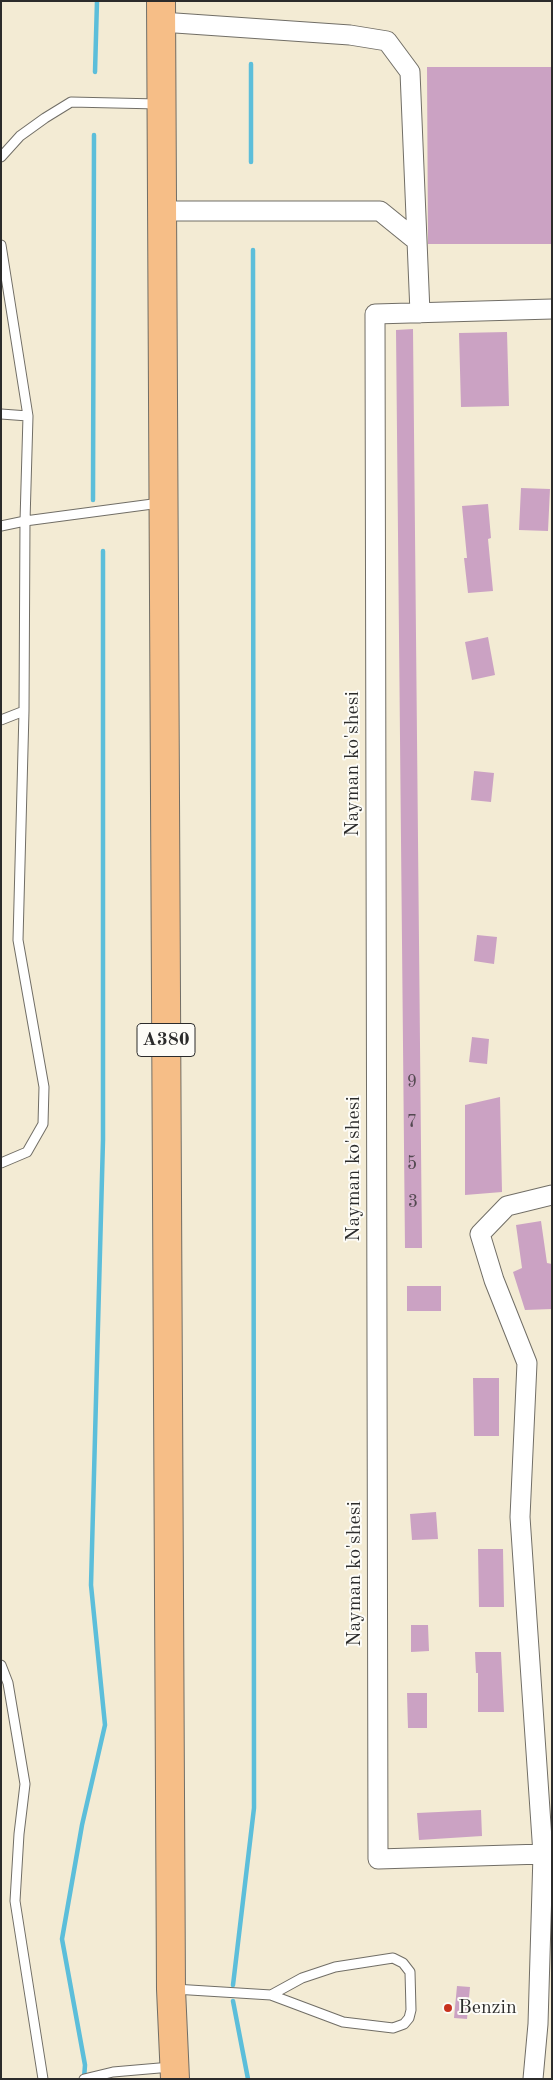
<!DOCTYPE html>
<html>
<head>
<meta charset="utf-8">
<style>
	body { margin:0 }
	#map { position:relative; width:553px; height:2080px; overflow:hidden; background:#f3ebd4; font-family:"Old Standard TT",serif }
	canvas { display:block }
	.frame { position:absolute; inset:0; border:2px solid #2b2b2b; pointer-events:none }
</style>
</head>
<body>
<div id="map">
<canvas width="553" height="2080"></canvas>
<div class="frame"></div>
</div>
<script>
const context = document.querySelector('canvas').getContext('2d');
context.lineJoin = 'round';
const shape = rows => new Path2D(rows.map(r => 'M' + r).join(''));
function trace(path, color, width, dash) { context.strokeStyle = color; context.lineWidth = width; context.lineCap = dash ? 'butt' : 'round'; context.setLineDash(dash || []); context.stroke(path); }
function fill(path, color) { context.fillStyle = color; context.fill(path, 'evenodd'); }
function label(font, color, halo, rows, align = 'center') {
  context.font = font + ' "Old Standard TT",serif'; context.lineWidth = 4; context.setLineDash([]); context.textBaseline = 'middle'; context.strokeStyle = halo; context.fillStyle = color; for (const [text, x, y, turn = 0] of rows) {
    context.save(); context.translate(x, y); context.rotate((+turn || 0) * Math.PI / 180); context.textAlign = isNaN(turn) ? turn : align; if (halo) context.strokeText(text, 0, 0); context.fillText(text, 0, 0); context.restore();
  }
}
const stream = shape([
	[95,72,97,1],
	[251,162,251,64],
	[93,500,94,135],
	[233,1985,254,1808,253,250],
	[233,2001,248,2079],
	[84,2079,85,2065,62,1939,82,1825,105,1725,91,1585,103,1140,103,551]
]);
const building = shape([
	[427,67,552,67,552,244,428,244],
	[413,329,422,1248,405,1248,396,330],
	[507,332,509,406,461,407,459,333],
	[521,488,550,489,548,531,519,530],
	[488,504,491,538,488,539,493,591,468,593,464,558,467,558,462,506],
	[488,637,495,675,472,680,465,642],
	[474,771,494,773,491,802,471,800],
	[477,935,497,937,494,964,474,961],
	[472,1037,489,1039,487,1064,469,1062],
	[500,1097,502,1192,465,1195,465,1105],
	[541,1221,547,1263,552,1264,552,1309,525,1310,513,1272,522,1268,516,1225],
	[407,1286,441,1286,441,1311,407,1311],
	[473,1378,499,1378,499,1436,474,1436],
	[436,1512,438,1539,412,1540,410,1514],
	[478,1549,503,1549,504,1607,479,1607],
	[411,1625,428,1625,429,1651,411,1652],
	[475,1652,501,1652,504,1712,478,1712,478,1673,476,1673],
	[407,1693,427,1693,427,1728,408,1728],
	[481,1810,482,1836,419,1840,417,1813],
	[457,1986,470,1987,467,2019,454,2018]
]);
const lane = shape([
	[1,157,20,136,45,118,71,102,158,104],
	[1,245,28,416,25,521,160,503],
	[1,414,28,416],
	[1,526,25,521,24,711,18,940,44,1087,43,1124,27,1152,1,1163],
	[1,720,24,711],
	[1,1665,8,1683,25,1784,19,1834,15,1901,43,2079],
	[174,1989,271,1995,343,2022,393,2028,404,2024,409,2018,411,2010,410,1972,403,1963,393,1958,335,1967,302,1978,271,1995],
	[84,2079,113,2072,171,2067]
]);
const street = shape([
	[161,22,350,35,387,41,410,72,420,313],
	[161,211,380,211,417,241],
	[543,1854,378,1859,375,314,552,309],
	[533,2079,538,2024,543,1854,520,1517,527,1363,494,1280,480,1234,507,1206,552,1195]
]);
const highway = shape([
	[161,1,171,1989,175,2079]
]);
const markers = [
	[448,2008,5,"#c8321e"]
];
const numberNames = [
	["9",412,1082],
	["7",412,1122],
	["5",412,1164],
	["3",413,1202]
];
const shields = [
	[166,1040,58]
];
const shieldNames = [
	["A380",166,1040]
];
const streetNames = [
	["Nayman ko'shesi",353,764,-90],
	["Nayman ko'shesi",354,1169,-90],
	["Nayman ko'shesi",355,1574,-90]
];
const poiNames = [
	["Benzin",458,2008]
];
trace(stream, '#5cbeda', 4.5);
fill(building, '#cba2c3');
trace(lane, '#716e66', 11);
trace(street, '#716e66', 21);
trace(highway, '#716e66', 30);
trace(lane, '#fff', 9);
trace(street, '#fff', 19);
trace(highway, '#f6be87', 28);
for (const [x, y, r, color] of markers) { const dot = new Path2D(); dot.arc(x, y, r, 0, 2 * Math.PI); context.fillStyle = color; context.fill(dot); trace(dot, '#fdfcf7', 2); }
label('18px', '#534951', null, numberNames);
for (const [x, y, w] of shields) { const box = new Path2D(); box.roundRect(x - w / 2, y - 16.5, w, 33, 4); context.fillStyle = '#fdfcf7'; context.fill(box); trace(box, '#2b2b2b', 1); }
label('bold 19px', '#2b2b2b', null, shieldNames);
label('20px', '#2b2b2b', '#fdfcf7', streetNames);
label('20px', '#2b2b2b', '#fdfcf7', poiNames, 'left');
</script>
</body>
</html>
